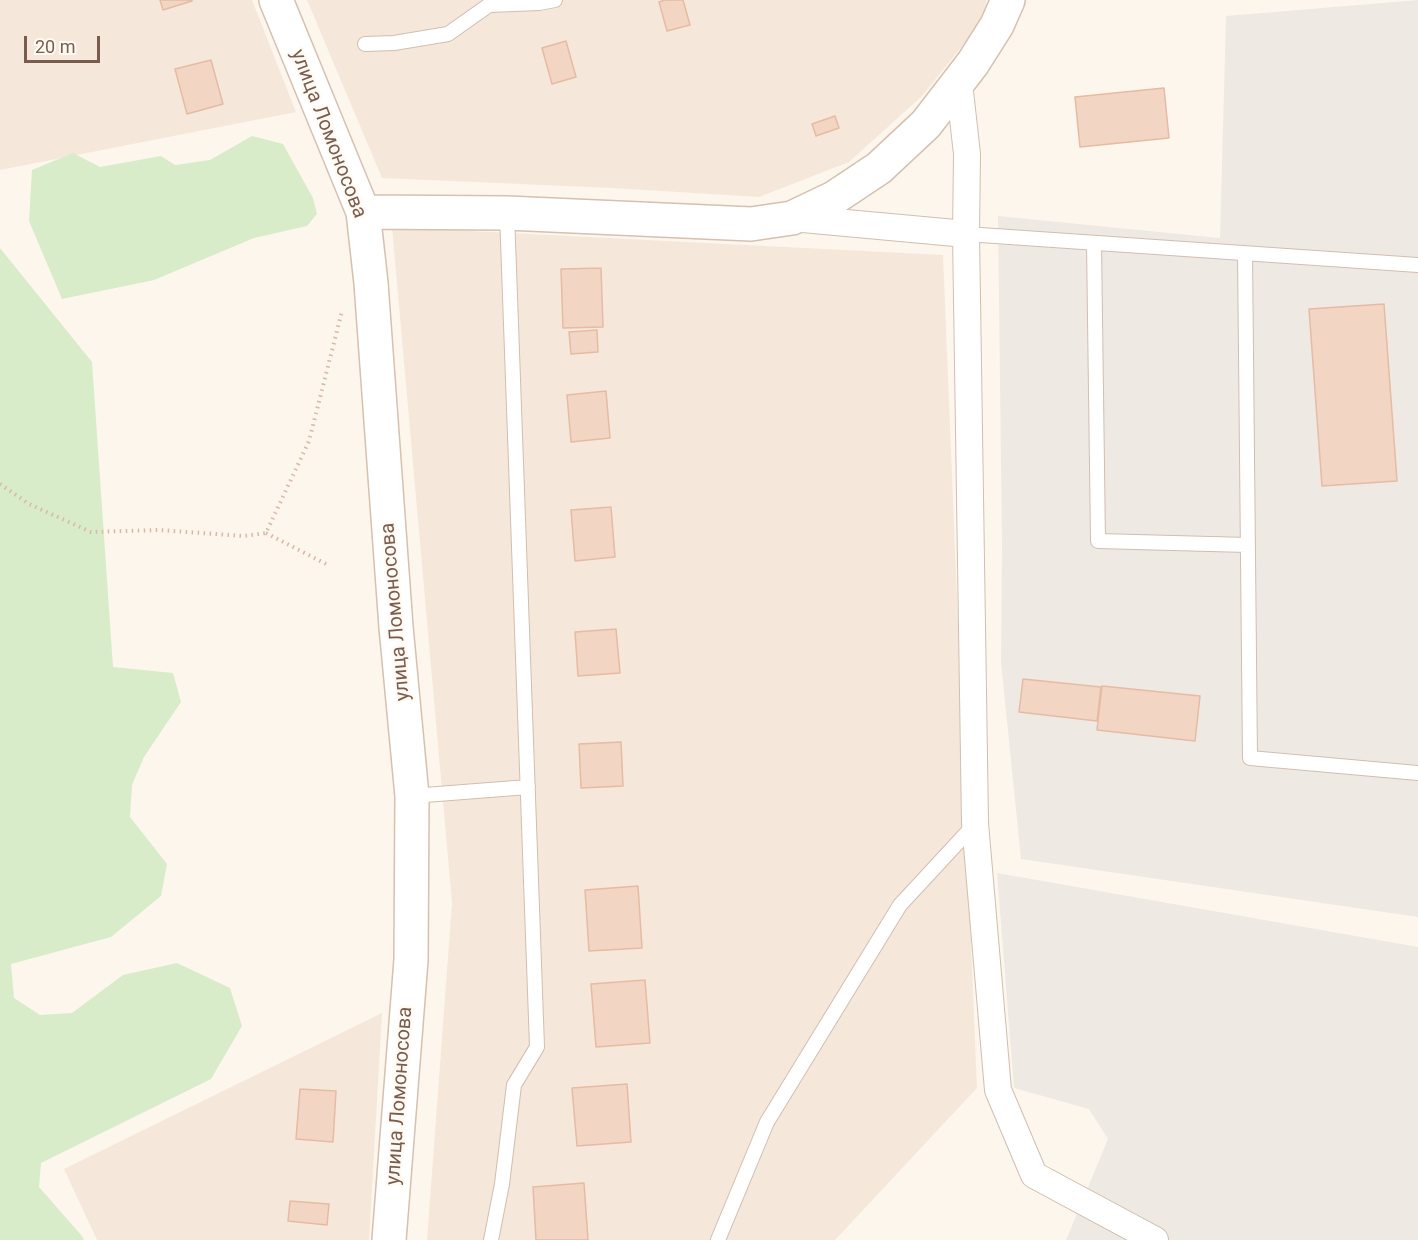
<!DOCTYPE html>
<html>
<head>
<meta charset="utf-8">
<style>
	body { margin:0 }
	#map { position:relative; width:1418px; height:1240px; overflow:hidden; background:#fdf6ec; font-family:Roboto,sans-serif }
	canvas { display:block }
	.scale { position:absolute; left:24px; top:36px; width:76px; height:27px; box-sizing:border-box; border:3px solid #7a5c4d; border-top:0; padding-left:8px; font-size:18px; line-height:21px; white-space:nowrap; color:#7a5c4d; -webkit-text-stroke:4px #fffaf3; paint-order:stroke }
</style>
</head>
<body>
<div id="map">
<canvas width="1418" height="1240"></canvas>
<div class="scale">20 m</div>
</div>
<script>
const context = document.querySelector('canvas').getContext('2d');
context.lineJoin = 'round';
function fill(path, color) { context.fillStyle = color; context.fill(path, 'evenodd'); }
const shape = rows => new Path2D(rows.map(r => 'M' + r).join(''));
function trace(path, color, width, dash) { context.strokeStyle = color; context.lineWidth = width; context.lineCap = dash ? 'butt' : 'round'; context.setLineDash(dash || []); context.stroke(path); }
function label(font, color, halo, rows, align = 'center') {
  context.font = font + ' Roboto,sans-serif'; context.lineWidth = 5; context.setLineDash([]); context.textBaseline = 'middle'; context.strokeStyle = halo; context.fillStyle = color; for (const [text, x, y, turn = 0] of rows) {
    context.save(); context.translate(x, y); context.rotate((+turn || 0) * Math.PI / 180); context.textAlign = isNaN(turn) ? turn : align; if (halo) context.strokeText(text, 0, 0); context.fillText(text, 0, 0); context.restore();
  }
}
const residential = shape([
	[0,0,252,0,296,112,0,170],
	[307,0,987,0,981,23,921,97,849,162,759,197,612,188,382,178],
	[392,227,943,255,977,1088,835,1240,427,1240,452,903],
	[382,1013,369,1240,97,1240,64,1169]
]);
const industrial = shape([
	[1418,0,1418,917,1021,859,1001,662,1002,546,998,216,1220,238,1226,16],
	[997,873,1418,947,1418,1240,1066,1240,1108,1139,1089,1109,1014,1088]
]);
const green = shape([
	[252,136,283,144,313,198,317,214,307,226,254,238,154,280,62,299,29,221,32,170,73,153,100,167,161,156,175,165,210,160],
	[0,248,92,362,113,667,173,673,181,702,144,757,132,785,130,817,167,864,161,896,111,937,11,964,14,998,40,1015,72,1013,123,975,177,963,230,988,242,1026,211,1079,41,1163,39,1187,82,1236,84,1240,0,1240]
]);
const building = shape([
	[160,0,192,0,192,1,163,10,160,0],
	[665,0,683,0,690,25,667,31,659,2,665,0],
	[566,41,576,77,552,84,542,48,566,41],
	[211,60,223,104,187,114,175,69,211,60],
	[1164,88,1169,138,1080,147,1075,97,1164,88],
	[835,116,839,128,816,136,812,124,835,116],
	[601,268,603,327,563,328,561,269,601,268],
	[1384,304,1397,481,1322,486,1309,309,1384,304],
	[597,330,598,352,571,354,569,332,597,330],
	[606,391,610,438,571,442,567,395,606,391],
	[611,507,615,557,575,561,571,510,611,507],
	[616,629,620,673,578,676,575,632,616,629],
	[1023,679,1101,687,1097,721,1019,712,1023,679],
	[1102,686,1200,696,1195,741,1097,730,1102,686],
	[621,742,623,786,581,788,579,744,621,742],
	[638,886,642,948,589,951,585,890,638,886],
	[645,980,650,1043,596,1047,591,984,645,980],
	[627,1084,631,1142,577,1146,572,1088,627,1084],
	[300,1089,336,1091,333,1142,296,1139,300,1089],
	[584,1183,588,1240,536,1240,533,1187,584,1183],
	[290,1201,329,1204,327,1225,288,1221,290,1201]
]);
const path = shape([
	[0,484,29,504,91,532,159,530,244,536,266,533,309,441,342,311],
	[266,533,328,565]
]);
const lane = shape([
	[365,44,394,43,448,34,489,5,539,3,555,0],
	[966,234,1418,265],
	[1094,243,1098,541,1248,545],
	[1245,253,1250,758,1418,773],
	[412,796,528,787],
	[491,1240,502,1184,514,1085,537,1047,507,213],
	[718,1240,767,1122,900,905,975,824]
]);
const street = shape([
	[959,83,967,154,966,234,975,823,998,1090,1034,1175,1155,1240],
	[792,218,966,234]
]);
const secondary = shape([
	[276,0,363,212,371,283,396,627,412,796,411,960,389,1240],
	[363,212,507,213,751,224,792,218,834,198,879,168,926,124,973,63,997,25,1008,0]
]);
const streetNames = [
	["улица Ломоносова",328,134,69],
	["улица Ломоносова",396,612,-95],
	["улица Ломоносова",400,1096,-86]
];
fill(residential, '#f5e8da');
fill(industrial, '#efe9e4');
fill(green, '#d8ecc9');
fill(building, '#f3d5c3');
trace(building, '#e6bba3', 1.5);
trace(lane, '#d1beb0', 16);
trace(street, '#d1beb0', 28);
trace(secondary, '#d6c0b0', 36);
trace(path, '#d9b8a5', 4, [1.5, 4.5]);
trace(lane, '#fff', 14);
trace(street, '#fff', 26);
trace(secondary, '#fff', 33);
label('20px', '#7a5c4d', '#fffaf3', streetNames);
</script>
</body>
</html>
